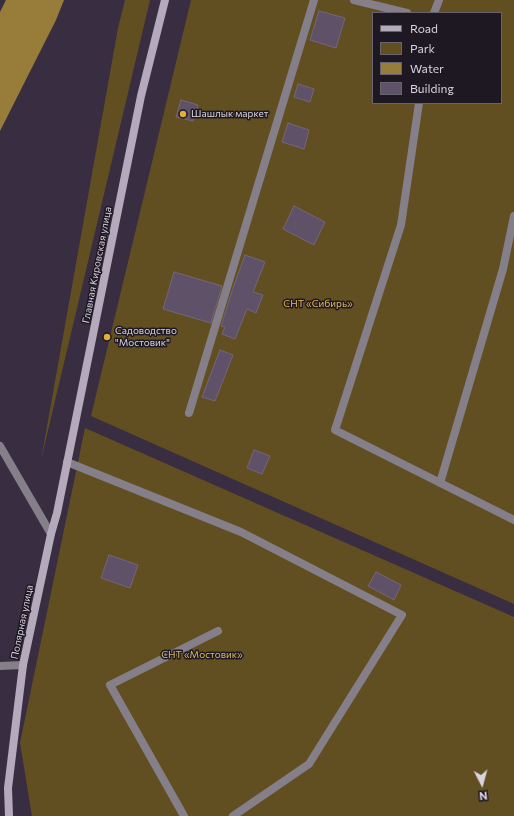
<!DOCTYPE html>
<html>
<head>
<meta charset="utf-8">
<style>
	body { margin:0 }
	#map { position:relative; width:514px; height:816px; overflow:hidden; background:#392d42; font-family:Commissioner,sans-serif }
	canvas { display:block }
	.legend { position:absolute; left:372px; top:12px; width:130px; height:92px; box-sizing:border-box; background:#1d1822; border:1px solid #69636e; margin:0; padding:5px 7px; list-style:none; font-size:12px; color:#dad3e0 }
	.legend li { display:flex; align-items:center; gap:8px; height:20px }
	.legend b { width:20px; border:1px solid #69636e }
	.north { position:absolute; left:462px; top:764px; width:40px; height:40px; -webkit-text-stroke:3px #1d1822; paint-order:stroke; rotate:174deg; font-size:11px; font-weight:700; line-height:16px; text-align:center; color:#dad3e0 }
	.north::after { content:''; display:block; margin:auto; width:14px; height:18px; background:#dad3e0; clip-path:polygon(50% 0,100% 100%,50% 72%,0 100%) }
</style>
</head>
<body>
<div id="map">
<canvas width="514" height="816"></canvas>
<ul class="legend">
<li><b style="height:5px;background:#b4aabc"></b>Road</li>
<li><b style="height:11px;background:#624f21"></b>Park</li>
<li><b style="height:11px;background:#987c39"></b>Water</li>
<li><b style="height:11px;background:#5e5168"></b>Building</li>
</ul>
<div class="north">N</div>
</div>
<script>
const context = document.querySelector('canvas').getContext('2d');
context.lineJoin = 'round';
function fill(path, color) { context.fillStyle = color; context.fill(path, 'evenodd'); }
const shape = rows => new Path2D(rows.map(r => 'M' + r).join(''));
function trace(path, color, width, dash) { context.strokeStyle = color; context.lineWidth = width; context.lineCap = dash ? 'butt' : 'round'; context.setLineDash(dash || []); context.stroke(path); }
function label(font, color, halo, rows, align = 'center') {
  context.font = font + ' Commissioner,sans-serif'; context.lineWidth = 3; context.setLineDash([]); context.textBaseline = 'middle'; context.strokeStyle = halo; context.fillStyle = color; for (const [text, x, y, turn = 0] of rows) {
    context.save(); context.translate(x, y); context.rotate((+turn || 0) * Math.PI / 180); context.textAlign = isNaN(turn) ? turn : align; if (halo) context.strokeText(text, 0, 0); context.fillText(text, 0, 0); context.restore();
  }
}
const green = shape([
	[125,0,150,0,41,460,118,28],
	[191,0,514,0,514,604,91,416],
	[373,13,501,13,501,103,373,103],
	[85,428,514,617,514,816,32,816,20,743]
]);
const water = shape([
	[6,0,64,0,56,20,0,131,0,12]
]);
const building = shape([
	[319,11,345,18,336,48,310,40,319,11],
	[298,84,314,89,310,102,294,97,298,84],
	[181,100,198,105,193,121,176,117,181,100],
	[288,123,309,130,304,149,282,142,288,123],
	[294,206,325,222,314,245,283,229,294,206],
	[245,255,265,262,253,292,263,295,256,313,247,309,235,339,222,334,225,327,221,326,233,288,245,255],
	[174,272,222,286,211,323,163,309,174,272],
	[220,350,233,355,215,401,202,397,220,350],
	[254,450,270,456,262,474,247,468,254,450],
	[109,555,138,565,130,588,101,578,109,555],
	[376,572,401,585,394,600,368,586,376,572]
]);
const lane = shape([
	[354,0,407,13],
	[434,13,439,0],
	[419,103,401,225,335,430,514,520],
	[189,413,314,0],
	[67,462,241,532,402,615,309,764,233,816],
	[440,483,503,269,514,216],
	[0,666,23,665],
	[184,816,110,685,218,631]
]);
const street = shape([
	[0,446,51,534]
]);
const secondary = shape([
	[9,816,8,788,23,665,51,534,57,513,141,96,165,0]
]);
const markers = [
	[183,114,4,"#dfb034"],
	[107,337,4,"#dfb034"]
];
const poiNames = [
	["Шашлык маркет",191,114],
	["Садоводство",115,331],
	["\"Мостовик\"",115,343]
];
const streetNames = [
	["Главная Кировская улица",97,265,-79],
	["Полярная улица",22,622,-78]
];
const parkNames = [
	["СНТ «Сибирь»",318,304],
	["СНТ «Мостовик»",202,655]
];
fill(green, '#624f21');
fill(water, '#987c39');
fill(building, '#5e5168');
trace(building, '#73657d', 1);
trace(lane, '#857f8a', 8);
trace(street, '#857f8a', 8);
trace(secondary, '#b4aabc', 8);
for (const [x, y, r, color] of markers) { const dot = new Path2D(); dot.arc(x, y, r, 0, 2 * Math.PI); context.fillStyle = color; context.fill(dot); trace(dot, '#1d1822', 1.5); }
label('10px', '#dad3e0', '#1d1822', poiNames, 'left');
label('10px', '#dad3e0', '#1d1822', streetNames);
label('10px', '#e3bb5c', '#1d1822', parkNames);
</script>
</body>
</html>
